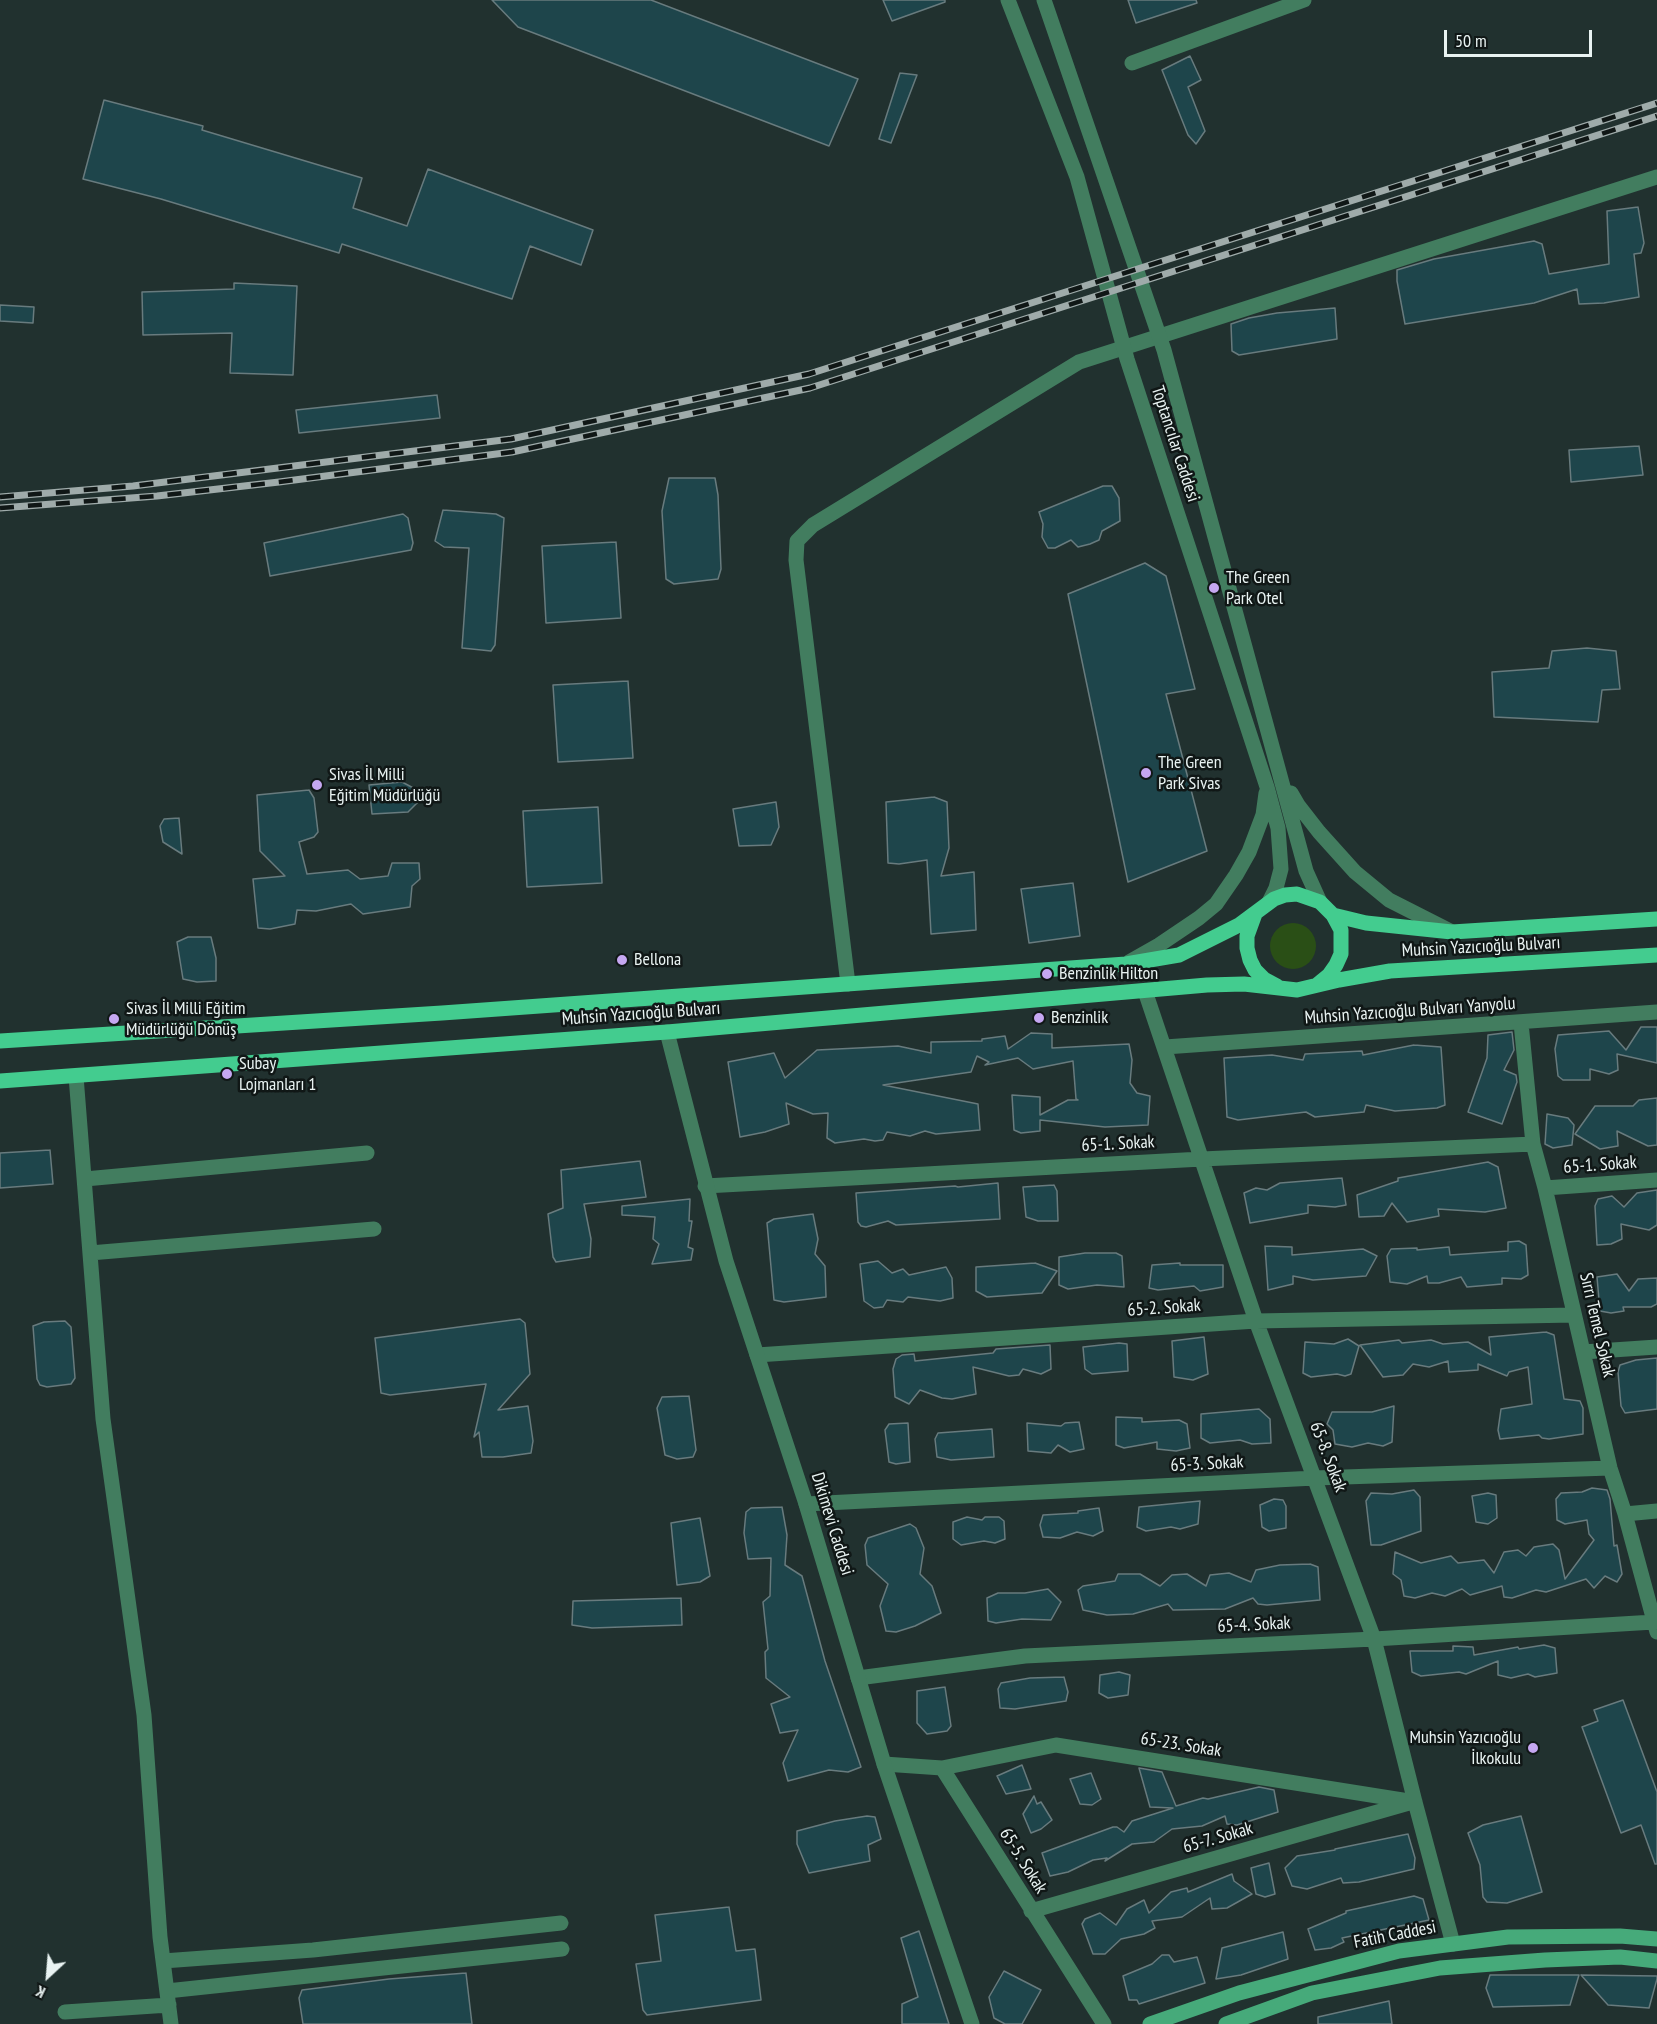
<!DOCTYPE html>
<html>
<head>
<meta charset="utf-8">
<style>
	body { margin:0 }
	#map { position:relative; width:1657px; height:2024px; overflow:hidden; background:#21312f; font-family:"PT Sans Narrow",sans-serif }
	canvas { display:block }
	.north { position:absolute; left:18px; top:1946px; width:60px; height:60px; -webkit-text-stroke:4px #101716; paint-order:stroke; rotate:206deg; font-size:16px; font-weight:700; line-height:24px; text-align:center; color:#e9f3f2 }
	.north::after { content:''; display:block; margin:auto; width:21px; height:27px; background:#e9f3f2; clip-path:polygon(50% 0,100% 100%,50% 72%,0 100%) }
	.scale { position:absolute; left:1444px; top:30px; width:148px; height:27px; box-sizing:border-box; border:3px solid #e9f3f2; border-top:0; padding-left:8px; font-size:18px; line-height:21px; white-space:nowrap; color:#e9f3f2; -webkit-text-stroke:4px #101716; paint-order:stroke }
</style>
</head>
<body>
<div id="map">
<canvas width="1657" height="2024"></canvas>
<div class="north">K</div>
<div class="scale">50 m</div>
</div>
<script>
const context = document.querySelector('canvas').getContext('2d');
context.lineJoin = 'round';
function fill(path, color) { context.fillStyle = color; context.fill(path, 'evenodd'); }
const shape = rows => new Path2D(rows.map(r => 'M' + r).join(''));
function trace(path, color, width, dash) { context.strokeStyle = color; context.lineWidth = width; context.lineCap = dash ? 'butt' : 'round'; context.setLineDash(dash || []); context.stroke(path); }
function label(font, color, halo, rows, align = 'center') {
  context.font = font + ' "PT Sans Narrow",sans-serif'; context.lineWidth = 5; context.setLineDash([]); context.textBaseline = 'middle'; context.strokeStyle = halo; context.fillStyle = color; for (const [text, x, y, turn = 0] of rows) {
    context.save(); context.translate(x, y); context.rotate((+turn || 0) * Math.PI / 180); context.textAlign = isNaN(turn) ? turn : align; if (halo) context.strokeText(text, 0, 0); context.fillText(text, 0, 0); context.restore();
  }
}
const green = shape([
	'1270 946a23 23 0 1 1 46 0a23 23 0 1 1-46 0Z'
]);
const building = shape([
	[492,0,651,0,858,79,829,146,518,27,492,0],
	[883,0,945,0,945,2,892,21,883,0],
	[1128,0,1196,0,1197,3,1136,23,1128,0],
	[1190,56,1201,80,1188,87,1205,131,1196,144,1188,135,1162,70,1190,56],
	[900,73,917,75,891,143,879,139,900,73],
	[104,100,203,126,202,130,362,178,353,208,407,226,428,169,593,230,581,265,530,246,512,299,342,244,339,253,161,199,83,179,104,100],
	[1638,207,1644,243,1641,253,1634,254,1639,297,1604,303,1579,304,1577,289,1534,303,1405,324,1397,281,1397,270,1434,259,1534,241,1542,244,1549,274,1609,264,1607,211,1638,207],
	[234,283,297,286,293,375,230,373,232,333,143,335,142,292,234,289,234,283],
	[0,305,34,307,33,323,0,321,0,305],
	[1335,308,1337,339,1239,355,1232,351,1231,324,1249,318,1277,313,1335,308],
	[437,395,440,418,299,433,296,410,437,395],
	[1639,446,1643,475,1571,482,1569,450,1639,446],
	[669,478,715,478,718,495,721,569,718,579,674,584,666,579,662,511,669,478],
	[1103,486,1112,486,1119,498,1120,521,1102,531,1099,540,1090,544,1078,547,1071,540,1055,548,1048,548,1042,537,1043,524,1039,512,1103,486],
	[443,510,496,514,504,518,495,645,491,651,462,648,469,548,444,547,435,541,443,510],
	[403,514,408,518,413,543,411,550,270,576,264,543,403,514],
	[616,542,621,618,546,623,542,546,616,542],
	[1145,563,1166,576,1195,689,1166,694,1207,851,1128,882,1068,594,1145,563],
	[1587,648,1616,651,1620,689,1602,690,1598,722,1494,717,1492,672,1549,668,1552,651,1587,648],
	[628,681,633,758,558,762,553,685,628,681],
	[402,782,419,791,420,800,408,812,372,814,369,785,402,782],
	[309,790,314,798,318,832,314,837,299,842,307,874,348,870,360,879,388,876,392,863,419,863,420,879,412,886,410,907,363,914,351,904,316,911,297,910,295,924,270,929,258,928,253,879,285,876,260,851,257,795,309,790],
	[934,797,947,802,949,848,941,876,974,872,976,930,931,934,927,860,899,864,888,863,886,802,934,797],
	[776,802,779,827,771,845,739,846,733,809,776,802],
	[598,807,602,883,527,887,523,811,598,807],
	[179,818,182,854,163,842,160,826,164,819,179,818],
	[1073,883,1080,936,1029,943,1021,889,1073,883],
	[188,937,211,937,216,958,216,981,197,982,183,979,177,942,188,937],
	[1641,1027,1657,1027,1657,1063,1617,1054,1618,1070,1609,1074,1590,1069,1590,1080,1563,1080,1558,1076,1555,1049,1558,1035,1609,1031,1626,1050,1641,1027],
	[1512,1032,1514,1050,1504,1070,1516,1075,1517,1082,1502,1124,1468,1112,1487,1058,1488,1035,1512,1032],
	[1031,1033,1052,1034,1052,1048,1129,1044,1132,1060,1130,1083,1137,1093,1150,1096,1148,1125,1105,1127,1040,1120,1040,1131,1021,1133,1014,1130,1012,1095,1040,1097,1040,1115,1068,1100,1078,1100,1076,1099,1073,1061,1033,1069,1018,1058,985,1065,989,1062,977,1056,971,1072,883,1085,978,1104,980,1130,936,1134,925,1131,910,1136,887,1132,883,1140,875,1141,864,1139,835,1143,827,1138,828,1113,813,1114,786,1103,789,1124,765,1132,740,1137,728,1062,774,1053,785,1078,817,1050,898,1046,931,1053,931,1042,982,1041,982,1039,1005,1036,1008,1049,1031,1033],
	[1414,1045,1441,1047,1445,1105,1437,1108,1395,1111,1366,1105,1364,1112,1315,1117,1306,1112,1238,1120,1227,1117,1224,1058,1272,1055,1303,1060,1305,1054,1362,1051,1363,1055,1414,1045],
	[1657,1098,1657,1145,1648,1146,1617,1131,1618,1146,1600,1149,1575,1134,1595,1106,1633,1106,1639,1100,1657,1098],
	[1547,1114,1568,1118,1574,1125,1572,1145,1553,1148,1545,1144,1547,1114],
	[50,1150,53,1184,0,1188,0,1153,50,1150],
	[640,1161,646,1197,584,1204,591,1239,590,1257,556,1262,553,1257,548,1214,563,1208,561,1170,640,1161],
	[1488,1162,1498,1167,1506,1208,1485,1212,1438,1209,1439,1216,1407,1222,1392,1203,1384,1216,1359,1217,1357,1195,1398,1181,1398,1178,1488,1162],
	[1342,1178,1346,1205,1335,1207,1308,1205,1308,1213,1250,1223,1244,1193,1256,1188,1267,1190,1280,1183,1342,1178],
	[998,1183,1000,1219,896,1225,888,1221,866,1227,861,1226,858,1222,856,1193,955,1186,958,1187,998,1183],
	[1054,1185,1057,1191,1058,1221,1038,1221,1026,1217,1023,1187,1054,1185],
	[1657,1190,1657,1225,1649,1230,1621,1224,1622,1239,1611,1244,1597,1245,1595,1206,1598,1199,1612,1196,1624,1207,1637,1193,1657,1190],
	[690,1199,689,1221,692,1221,688,1247,693,1249,691,1260,652,1264,659,1244,653,1239,655,1217,622,1215,622,1206,690,1199],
	[813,1214,818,1239,815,1254,825,1266,826,1297,784,1302,774,1300,767,1223,774,1219,813,1214],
	[1519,1241,1526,1245,1528,1275,1521,1279,1502,1278,1502,1284,1467,1287,1461,1277,1439,1283,1428,1283,1427,1276,1407,1284,1390,1282,1387,1256,1391,1249,1417,1248,1417,1250,1449,1247,1450,1255,1508,1251,1508,1242,1519,1241],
	[1265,1246,1292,1247,1292,1255,1363,1249,1377,1256,1366,1276,1313,1280,1293,1276,1293,1284,1268,1290,1265,1246],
	[1085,1253,1116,1253,1122,1256,1124,1287,1097,1285,1068,1289,1059,1285,1059,1257,1085,1253],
	[878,1261,892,1273,903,1269,909,1275,946,1267,952,1278,953,1298,940,1301,908,1297,903,1302,887,1300,883,1307,874,1308,864,1301,860,1264,878,1261],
	[1035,1263,1057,1271,1042,1293,987,1297,976,1291,976,1267,1035,1263],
	[1180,1263,1180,1265,1223,1265,1223,1287,1200,1291,1194,1286,1158,1290,1149,1288,1152,1265,1180,1263],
	[1617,1274,1629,1291,1638,1279,1657,1278,1657,1304,1651,1307,1623,1307,1624,1311,1611,1313,1600,1311,1597,1277,1617,1274],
	[520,1319,525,1323,530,1374,498,1410,528,1406,533,1441,531,1453,503,1457,482,1457,479,1432,474,1437,486,1384,390,1395,381,1393,375,1338,520,1319],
	[65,1321,71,1327,75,1378,71,1384,47,1387,40,1385,37,1379,33,1326,44,1322,65,1321],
	[1546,1332,1554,1335,1564,1399,1580,1401,1583,1408,1583,1434,1549,1439,1542,1438,1539,1435,1500,1439,1498,1430,1501,1409,1532,1404,1528,1367,1509,1372,1507,1376,1478,1364,1478,1370,1449,1372,1448,1361,1429,1367,1413,1364,1403,1375,1383,1377,1360,1345,1399,1340,1402,1343,1431,1340,1443,1344,1468,1342,1491,1355,1489,1337,1546,1332],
	[1204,1337,1208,1374,1193,1380,1174,1377,1172,1341,1204,1337],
	[1348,1339,1359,1346,1351,1374,1345,1376,1337,1374,1311,1377,1303,1373,1305,1342,1334,1344,1348,1339],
	[1119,1343,1127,1344,1128,1371,1092,1374,1085,1369,1083,1347,1119,1343],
	[1050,1345,1051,1369,1041,1374,1023,1369,1019,1375,1009,1376,973,1367,976,1394,952,1399,942,1398,920,1390,909,1404,895,1397,893,1369,896,1359,902,1355,914,1354,915,1361,993,1353,996,1349,1050,1345],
	[1657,1358,1657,1409,1625,1413,1621,1406,1618,1372,1620,1365,1636,1360,1657,1358],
	[689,1396,696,1450,693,1457,677,1459,665,1455,657,1408,662,1397,689,1396],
	[1394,1406,1392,1442,1383,1446,1368,1443,1352,1447,1335,1444,1333,1430,1327,1424,1332,1412,1372,1412,1394,1406],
	[1259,1409,1270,1419,1271,1443,1252,1444,1240,1440,1210,1443,1201,1438,1201,1414,1259,1409],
	[1116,1417,1142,1418,1142,1422,1179,1420,1187,1424,1190,1448,1176,1451,1157,1449,1157,1442,1124,1448,1116,1445,1116,1417],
	[1079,1422,1084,1449,1070,1452,1058,1445,1051,1453,1028,1451,1027,1423,1061,1426,1065,1423,1079,1422],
	[908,1423,910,1462,896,1464,889,1462,885,1430,889,1424,908,1423],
	[992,1429,994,1457,951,1460,937,1457,935,1439,938,1433,992,1429],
	[1592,1488,1607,1490,1610,1499,1614,1546,1617,1545,1622,1574,1617,1582,1605,1576,1594,1588,1586,1579,1546,1592,1536,1590,1512,1598,1504,1597,1502,1586,1470,1595,1462,1589,1445,1596,1432,1593,1415,1598,1404,1596,1401,1580,1393,1574,1395,1552,1421,1563,1451,1556,1458,1563,1484,1560,1494,1573,1504,1552,1518,1550,1526,1556,1534,1547,1553,1544,1559,1550,1565,1579,1594,1540,1589,1534,1587,1520,1565,1524,1557,1520,1556,1499,1561,1493,1582,1492,1592,1488],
	[1414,1490,1420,1497,1421,1531,1381,1545,1371,1545,1366,1501,1371,1493,1392,1494,1414,1490],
	[1488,1493,1496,1495,1497,1518,1488,1524,1476,1522,1472,1496,1488,1493],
	[1274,1499,1283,1500,1286,1506,1286,1528,1269,1531,1262,1527,1260,1505,1274,1499],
	[1200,1501,1198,1524,1180,1529,1171,1527,1146,1531,1137,1527,1139,1507,1200,1501],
	[782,1507,787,1535,785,1565,802,1576,825,1661,861,1767,848,1772,829,1770,788,1781,783,1763,798,1730,780,1733,771,1704,790,1697,766,1678,765,1652,768,1649,763,1602,770,1596,771,1558,748,1559,744,1533,746,1512,751,1508,782,1507],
	[1099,1508,1103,1531,1093,1536,1077,1532,1060,1538,1043,1537,1040,1525,1043,1515,1078,1513,1078,1511,1099,1508],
	[967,1517,982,1520,985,1517,999,1517,1004,1521,1005,1539,995,1543,984,1541,961,1545,953,1539,953,1522,967,1517],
	[700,1518,710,1576,700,1582,677,1585,671,1523,700,1518],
	[910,1524,916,1528,924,1548,920,1574,932,1586,941,1613,915,1626,896,1632,886,1631,880,1606,888,1584,867,1565,865,1545,868,1538,910,1524],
	[1310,1564,1318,1567,1320,1600,1267,1605,1258,1604,1253,1598,1225,1609,1173,1610,1168,1604,1133,1614,1107,1615,1083,1610,1078,1590,1083,1586,1115,1581,1118,1574,1140,1574,1160,1586,1172,1575,1187,1574,1206,1586,1210,1575,1229,1573,1251,1582,1256,1570,1280,1565,1310,1564],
	[1048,1589,1061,1602,1051,1620,1022,1619,996,1623,988,1621,987,1598,998,1593,1025,1593,1048,1589],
	[681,1598,682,1625,592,1628,572,1625,573,1601,681,1598],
	[1544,1645,1555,1648,1557,1673,1535,1677,1528,1674,1511,1678,1498,1675,1498,1661,1466,1674,1459,1672,1421,1676,1412,1672,1410,1651,1453,1651,1453,1646,1473,1647,1474,1655,1518,1647,1519,1649,1544,1645],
	[1119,1672,1130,1675,1128,1695,1108,1698,1099,1693,1100,1675,1119,1672],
	[1064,1677,1068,1692,1066,1701,1015,1709,1000,1708,998,1689,1001,1683,1030,1678,1064,1677],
	[945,1687,951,1726,947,1731,927,1734,917,1723,917,1691,945,1687],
	[1623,1700,1657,1792,1657,1864,1655,1864,1641,1825,1621,1833,1582,1727,1598,1721,1594,1710,1623,1700],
	[1022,1765,1031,1789,1006,1794,997,1776,1022,1765],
	[1139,1768,1162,1772,1176,1806,1203,1798,1208,1799,1259,1787,1274,1790,1278,1812,1237,1825,1227,1824,1225,1816,1202,1826,1172,1829,1154,1842,1132,1844,1105,1861,1107,1858,1093,1860,1068,1872,1050,1876,1042,1853,1113,1827,1117,1827,1124,1832,1132,1821,1173,1808,1150,1807,1139,1768],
	[1091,1773,1101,1799,1092,1805,1080,1804,1070,1779,1091,1773],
	[1034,1796,1037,1804,1041,1802,1052,1820,1041,1829,1031,1833,1023,1814,1034,1796],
	[867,1816,875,1817,881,1839,868,1845,870,1861,809,1873,797,1844,797,1831,835,1821,867,1816],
	[1521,1816,1542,1892,1507,1903,1487,1902,1483,1897,1480,1865,1468,1833,1483,1825,1521,1816],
	[1408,1834,1415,1858,1414,1869,1359,1882,1343,1883,1341,1878,1307,1889,1292,1886,1285,1868,1297,1856,1335,1850,1335,1849,1408,1834],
	[1269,1863,1275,1894,1265,1897,1256,1894,1251,1868,1269,1863],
	[1232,1874,1234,1881,1252,1894,1227,1908,1212,1909,1210,1898,1182,1917,1152,1921,1155,1928,1144,1934,1121,1939,1105,1954,1093,1954,1082,1924,1085,1919,1100,1913,1116,1925,1127,1909,1144,1900,1149,1913,1171,1892,1187,1888,1188,1892,1232,1874],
	[1414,1896,1423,1899,1429,1920,1342,1938,1344,1942,1331,1948,1315,1950,1308,1929,1346,1913,1346,1911,1414,1896],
	[729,1907,736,1951,755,1949,761,2000,647,2015,643,2010,636,1964,661,1961,655,1915,729,1907],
	[919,1931,949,2024,902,2024,902,2004,918,1997,901,1938,919,1931],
	[1283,1932,1288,1959,1241,1975,1216,1979,1222,1948,1283,1932],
	[1162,1955,1169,1955,1174,1962,1197,1957,1205,1983,1139,2004,1137,2000,1129,2000,1123,1976,1152,1964,1162,1955],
	[1004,1971,1041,1990,1022,2024,1005,2024,994,2018,989,1997,1004,1971],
	[466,1973,472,2024,303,2024,299,1998,302,1990,389,1979,466,1973],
	[1490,1975,1579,1975,1570,2005,1493,2007,1486,1988,1490,1975],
	[1581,1975,1657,1976,1657,1979,1649,2008,1608,2005,1581,1975],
	[1389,2001,1392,2024,1318,2024,1318,2017,1389,2001]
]);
const minor = shape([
	[1132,63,1304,0],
	[848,984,796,560,797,541,813,525,1079,362,1657,177],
	[1145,991,1256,1321,1374,1639,1415,1802,1453,1944],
	[1521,1023,1533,1144,1545,1188,1610,1468,1625,1514,1657,1632],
	[1165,1047,1657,1012],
	[76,1076,103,1419,144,1715,160,1937,171,2024],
	[85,1179,367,1153],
	[705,1186,1202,1159,1533,1144],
	[1545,1188,1657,1180],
	[90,1253,374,1229],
	[1583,1352,1657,1347],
	[757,1355,1256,1321,1574,1315],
	[806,1504,1315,1478,1610,1468],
	[1625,1514,1657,1511],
	[858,1678,1025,1656,1374,1639,1654,1622],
	[884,1764,942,1768,1104,2024],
	[942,1768,1056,1745,1415,1802],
	[1031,1911,1409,1803],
	[163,1961,313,1950,561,1923],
	[167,1991,562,1949],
	[65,2012,169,2005]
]);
const tertiary = shape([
	[1008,0,1077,177,1127,359,1267,787,1278,828,1281,869,1276,888,1269,902],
	[1044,0,1164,350,1306,871,1320,902],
	[1291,793,1298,805,1319,832,1355,872,1389,900,1452,932],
	[1129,962,1159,945,1199,918,1216,904,1236,875,1249,852,1263,815,1266,793],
	[667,1032,726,1261,806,1504,884,1764,972,2024]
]);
const secondary = shape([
	[1150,2024,1239,1993,1399,1951,1508,1937,1620,1936,1657,1939],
	[1226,2024,1312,1993,1440,1968,1545,1960,1620,1957,1657,1961]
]);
const primary = shape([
	[1255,914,1247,936,1247,948,1250,960,1255,970,1264,979,1277,986],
	[1333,915,1366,923,1452,932,1657,919],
	[0,1041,442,1013,1126,964,1179,955,1239,925,1274,899,1285,895,1297,894,1320,902,1333,915,1341,930,1341,954,1336,965,1329,975,1318,984],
	[0,1081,667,1032,1207,985,1244,984,1297,990,1339,980,1390,971,1657,955]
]);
const rail = shape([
	[0,497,133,486,511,439,809,374,1657,103],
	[0,508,157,496,279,482,512,452,810,388,1657,116]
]);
const markers = [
	[1214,588,6,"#c5a7f1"],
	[1146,773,6,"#c5a7f1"],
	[317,785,6,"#c5a7f1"],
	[622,960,6,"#c5a7f1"],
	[1047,974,6,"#c5a7f1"],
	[1039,1018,6,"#c5a7f1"],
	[114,1019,6,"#c5a7f1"],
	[227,1074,6,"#c5a7f1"],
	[1533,1748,6,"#c5a7f1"]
];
const streetNames = [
	["Toptancılar Caddesi",1175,444,72],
	["Muhsin Yazıcıoğlu Bulvarı",1481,947,-3],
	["Muhsin Yazıcıoğlu Bulvarı Yanyolu",1410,1011,-4],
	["Muhsin Yazıcıoğlu Bulvarı",641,1014,-4],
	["65-1. Sokak",1118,1144,-3],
	["65-1. Sokak",1600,1165,-4],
	["65-2. Sokak",1164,1308,-4],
	["Sırrı Temel Sokak",1597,1325,77],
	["65-8. Sokak",1328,1457,69],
	["65-3. Sokak",1207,1464,-3],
	["Dikimevi Caddesi",832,1524,73],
	["65-4. Sokak",1254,1625,-3],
	["65-23. Sokak",1181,1745,9],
	["65-7. Sokak",1218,1838,-16],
	["65-5. Sokak",1023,1861,58],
	["Fatih Caddesi",1395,1935,-11]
];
const poiNames = [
	["The Green",1226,578],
	["Park Otel",1226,599],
	["The Green",1158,763],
	["Park Sivas",1158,784],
	["Sivas İl Milli",329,775],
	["Eğitim Müdürlüğü",329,796],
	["Bellona",634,960],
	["Benzinlik Hilton",1059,974],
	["Sivas İl Milli Eğitim",126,1009],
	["Müdürlüğü Dönüş",126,1030],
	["Benzinlik",1051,1018],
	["Subay",239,1064],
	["Lojmanları 1",239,1085],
	["Muhsin Yazıcıoğlu",1521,1738,"right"],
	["İlkokulu",1521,1759,"right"]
];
fill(green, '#2a4f16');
fill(building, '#1e454b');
trace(building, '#687b7e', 1.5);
trace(minor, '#427d5f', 15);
trace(tertiary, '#427d5f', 15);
trace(secondary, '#46aa7a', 15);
trace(primary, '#43cc8f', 15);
trace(rail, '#9fabaa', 7);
trace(rail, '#101716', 4.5, [14]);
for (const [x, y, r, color] of markers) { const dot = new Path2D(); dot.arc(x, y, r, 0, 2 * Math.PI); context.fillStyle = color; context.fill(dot); trace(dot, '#101716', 2); }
label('18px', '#e9f3f2', '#101716', streetNames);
label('18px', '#e9f3f2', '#101716', poiNames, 'left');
</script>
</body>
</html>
